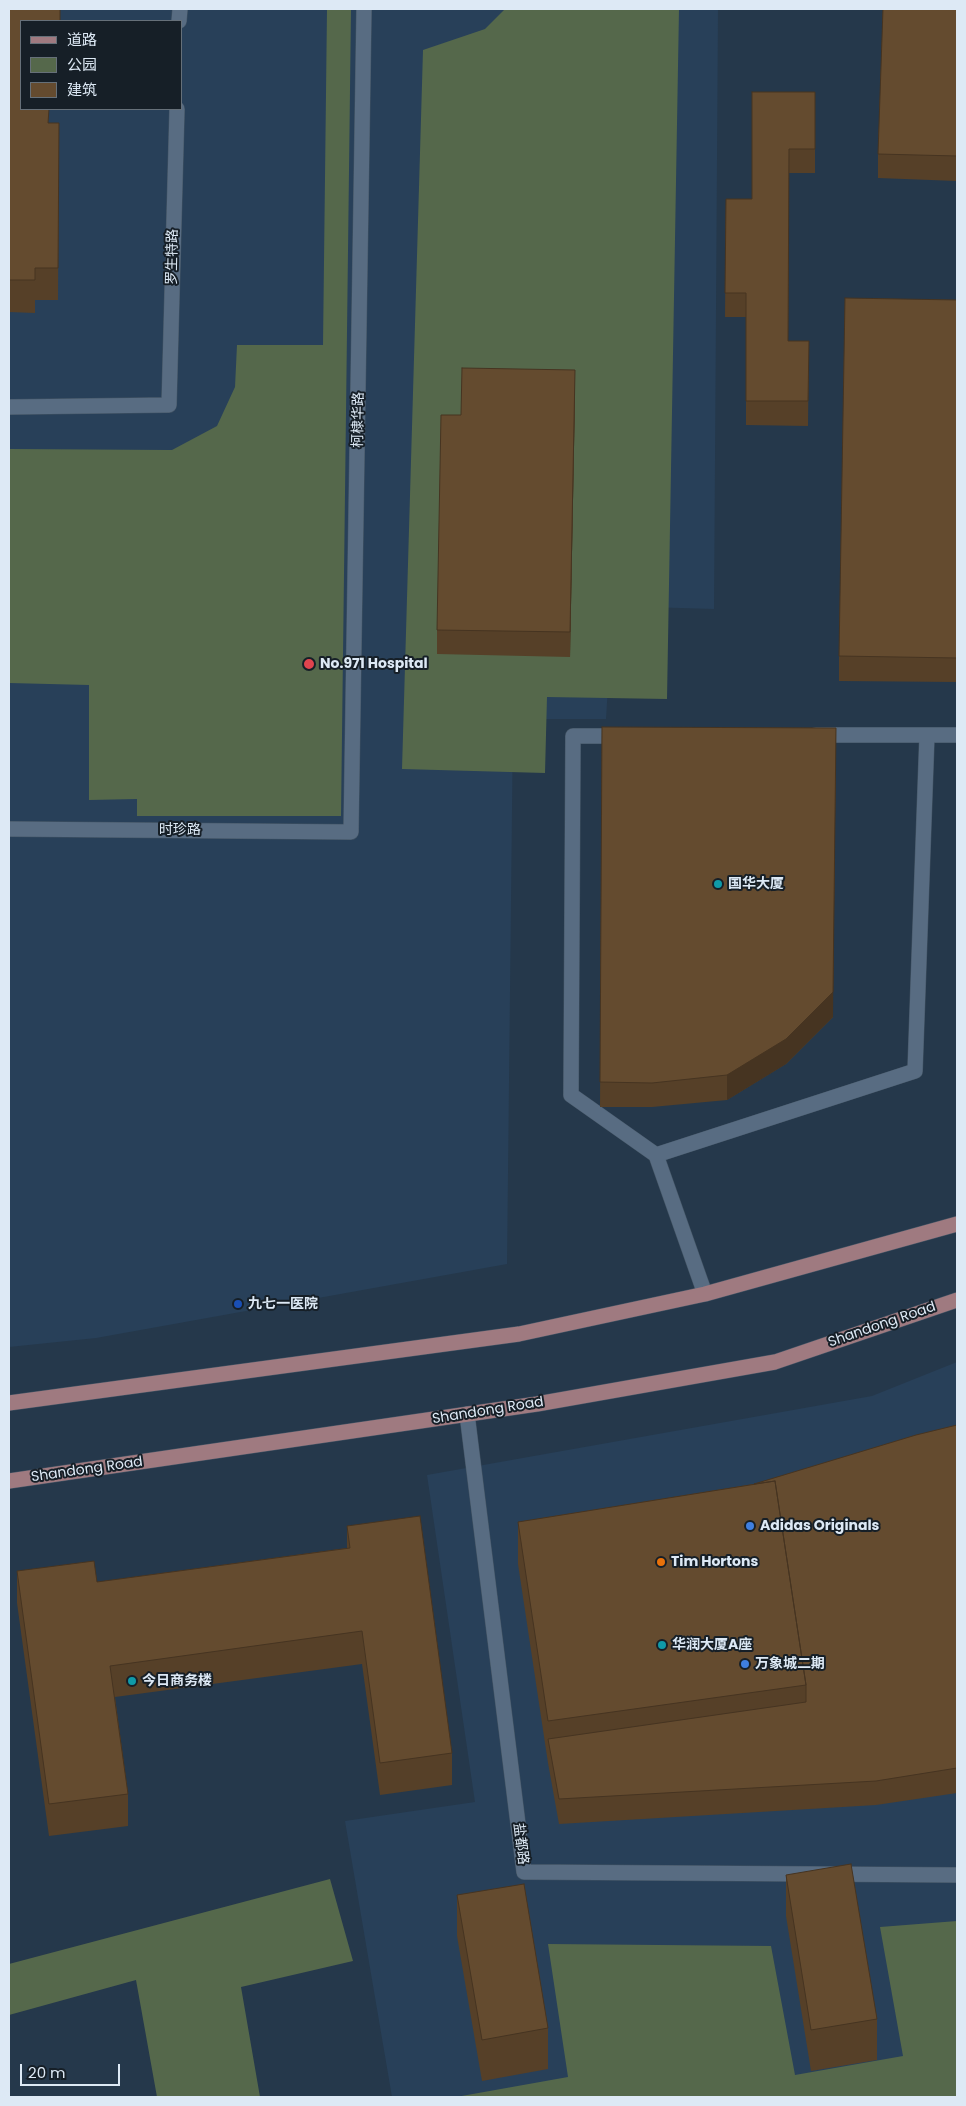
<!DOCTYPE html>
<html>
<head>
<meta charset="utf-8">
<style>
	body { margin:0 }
	#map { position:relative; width:966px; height:2106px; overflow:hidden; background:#25384b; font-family:Poppins,"Noto Sans SC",sans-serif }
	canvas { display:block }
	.frame { position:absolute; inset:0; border:10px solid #dde9f5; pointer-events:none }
	.legend { position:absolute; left:20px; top:20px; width:162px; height:90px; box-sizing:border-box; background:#161f27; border:1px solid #667079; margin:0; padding:6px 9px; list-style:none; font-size:15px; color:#dde9f5 }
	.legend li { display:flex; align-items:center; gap:10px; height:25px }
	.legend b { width:25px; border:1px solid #667079 }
	.scale { position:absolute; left:20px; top:2064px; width:100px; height:22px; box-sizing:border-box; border:2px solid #dde9f5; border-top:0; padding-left:6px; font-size:15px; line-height:18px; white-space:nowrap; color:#dde9f5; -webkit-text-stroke:4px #161f27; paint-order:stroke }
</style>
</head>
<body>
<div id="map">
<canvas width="966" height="2106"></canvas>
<div class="frame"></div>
<ul class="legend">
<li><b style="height:6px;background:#9f7a80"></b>道路</li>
<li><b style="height:14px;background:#55684b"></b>公园</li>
<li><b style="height:14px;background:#644b2f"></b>建筑</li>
</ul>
<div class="scale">20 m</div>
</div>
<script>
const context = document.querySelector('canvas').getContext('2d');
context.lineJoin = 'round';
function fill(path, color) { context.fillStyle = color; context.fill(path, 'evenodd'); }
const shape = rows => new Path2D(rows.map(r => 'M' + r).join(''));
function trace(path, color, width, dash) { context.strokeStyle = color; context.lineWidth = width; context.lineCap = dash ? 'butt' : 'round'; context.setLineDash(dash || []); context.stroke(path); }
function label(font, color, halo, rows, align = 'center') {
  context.font = font + ' Poppins,"Noto Sans SC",sans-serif'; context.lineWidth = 4; context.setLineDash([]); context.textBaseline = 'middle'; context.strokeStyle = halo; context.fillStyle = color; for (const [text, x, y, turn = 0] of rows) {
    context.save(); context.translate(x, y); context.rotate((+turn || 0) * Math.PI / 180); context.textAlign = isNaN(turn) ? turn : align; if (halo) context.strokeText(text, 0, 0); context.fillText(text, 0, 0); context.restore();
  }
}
const built = shape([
	[9,9,718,9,714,609,613,606,606,719,513,719,507,1264,96,1338,9,1347],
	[21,21,181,21,181,109,21,109],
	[957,1362,957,2097,392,2097,345,1821,475,1802,427,1475,872,1396]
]);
const green = shape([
	[327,9,351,9,341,816,137,816,137,799,89,800,89,685,9,683,9,449,172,450,217,426,235,387,237,345,323,345],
	[505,9,679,9,667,699,547,697,545,773,402,769,423,50,485,29],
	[330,1879,353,1961,241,1987,260,2097,157,2097,136,1980,9,2015,9,1964],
	[957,1921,957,2097,456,2097,568,2077,548,1944,771,1946,795,2075,903,2056,880,1927]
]);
const minor = shape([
	[179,21,180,9],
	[9,407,169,405,177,109],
	[816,735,957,735],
	[621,736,573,736,571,1095,656,1155,705,1294],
	[9,829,351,832,364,9],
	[656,1155,915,1071,927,735],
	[467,1414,524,1872,957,1875]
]);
const major = shape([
	[9,1403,519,1334,705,1294,957,1224],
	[9,1481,537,1404,775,1362,957,1300]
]);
const wall = shape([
	[9,9,21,21,21,109,49,123,59,123,58,300,35,300,35,313,9,312],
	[862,9,957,9,957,181,878,178,878,154,883,9],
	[815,92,815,173,789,173,788,341,809,341,808,426,746,425,746,317,725,317,726,199,752,199],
	[957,300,957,682,839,681,839,656],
	[575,394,570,657,437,654,437,630,461,415],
	[602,727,833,1017,786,1064,727,1100,652,1107,600,1107],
	[957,1425,957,1793,876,1805,559,1824,548,1763,518,1564,518,1522,754,1484],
	[347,1526,452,1753,452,1785,380,1795,362,1664,115,1697,128,1794,128,1826,49,1836,17,1603,17,1571,97,1582,347,1548],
	[786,1875,877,2019,877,2060,811,2071,786,1916],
	[457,1895,548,2028,548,2069,482,2081,457,1936]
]);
const shadedWall = shape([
	[575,370,575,394,570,657,570,632],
	[836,728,833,1017,786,1064,727,1100,727,1075]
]);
const building = shape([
	[9,9,60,9,60,21,21,21,21,109,49,109,48,123,59,123,58,268,35,268,35,280,9,280,9,9],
	[883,9,957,9,957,156,878,154,883,9],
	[752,92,815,92,815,149,789,149,788,341,809,341,808,401,746,401,746,293,725,293,726,199,752,199,752,92],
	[845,298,957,300,957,658,839,656,845,298],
	[462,368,575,370,570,632,437,630,441,415,461,415,462,368],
	[602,727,836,728,833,992,786,1039,727,1075,652,1083,600,1082,602,727],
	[957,1425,957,1768,876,1781,559,1799,548,1739,806,1702,806,1685,775,1481,754,1484,916,1435,957,1425],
	[775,1481,806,1685,548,1721,518,1522,775,1481],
	[420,1516,452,1753,380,1763,362,1631,110,1666,128,1794,49,1804,17,1571,94,1561,97,1582,350,1548,347,1526,420,1516],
	[851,1864,877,2019,811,2030,786,1875,851,1864],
	[524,1884,548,2028,482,2040,457,1895,524,1884]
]);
const markers = [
	[309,664,6,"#e0444e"],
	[718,884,5,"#0f9aa8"],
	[238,1304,5,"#1a4fb4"],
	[750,1526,5,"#3f7fe0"],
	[661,1562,5,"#e8710a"],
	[662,1645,5,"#0f9aa8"],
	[745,1664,5,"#3f7fe0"],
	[132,1681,5,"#0f9aa8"]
];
const streetNames = [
	["罗生特路",173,257,-89],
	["柯棣华路",359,420,-89],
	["时珍路",180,830],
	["Shandong Road",882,1325,-19],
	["Shandong Road",488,1411,-9],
	["Shandong Road",87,1470,-8],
	["盐都路",520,1844,83]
];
const poiNames = [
	["No.971 Hospital",320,664],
	["国华大厦",728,884],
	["九七一医院",248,1304],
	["Adidas Originals",760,1526],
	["Tim Hortons",671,1562],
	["华润大厦A座",672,1645],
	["万象城二期",755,1664],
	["今日商务楼",142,1681]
];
fill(built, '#284059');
fill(green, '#55684b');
trace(minor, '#435464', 16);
trace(major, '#435464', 16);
trace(minor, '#586c82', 15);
trace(major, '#9f7a80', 15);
fill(wall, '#564028');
fill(shadedWall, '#463421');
fill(building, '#644b2f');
trace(building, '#463421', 1);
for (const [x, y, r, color] of markers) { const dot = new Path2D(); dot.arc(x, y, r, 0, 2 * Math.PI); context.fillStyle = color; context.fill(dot); trace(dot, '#161f27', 2); }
label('14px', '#dde9f5', '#161f27', streetNames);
label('bold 14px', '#dde9f5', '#161f27', poiNames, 'left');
</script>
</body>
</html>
